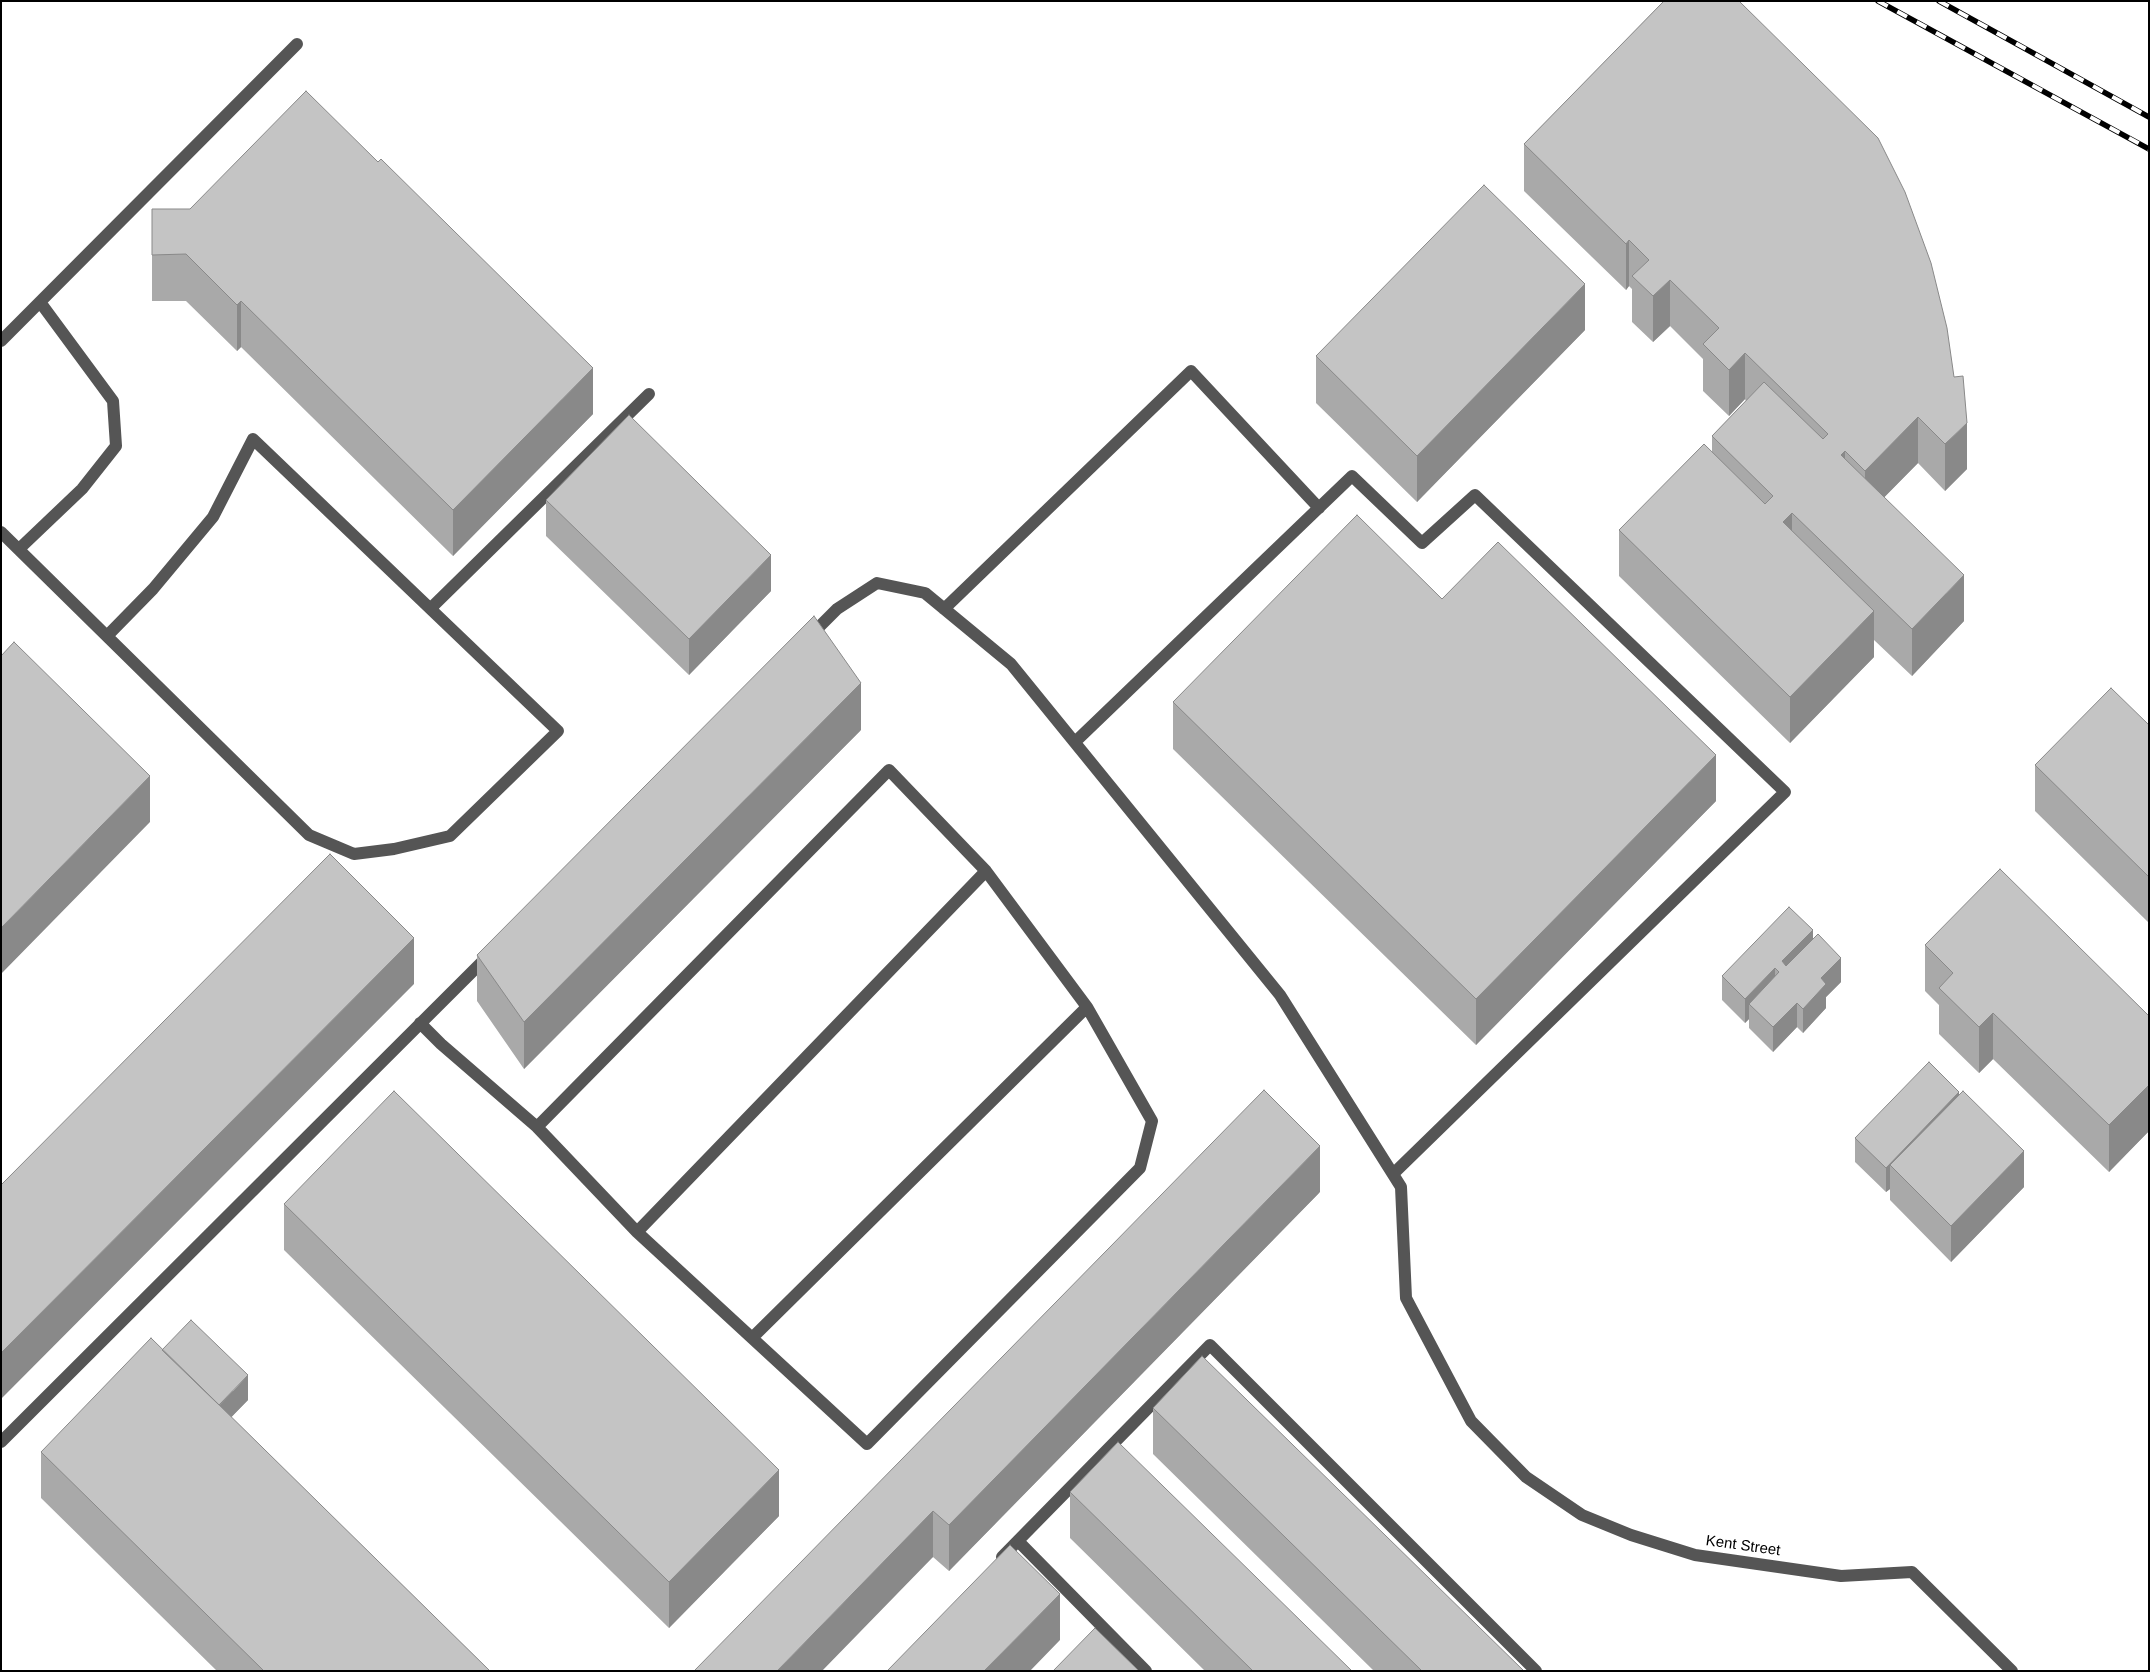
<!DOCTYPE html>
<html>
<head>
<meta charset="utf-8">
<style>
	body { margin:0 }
	#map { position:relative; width:2150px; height:1672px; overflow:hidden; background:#fff; font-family:Helvetica,sans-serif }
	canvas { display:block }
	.frame { position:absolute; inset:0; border:2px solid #000; pointer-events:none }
</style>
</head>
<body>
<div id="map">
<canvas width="2150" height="1672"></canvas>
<div class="frame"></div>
</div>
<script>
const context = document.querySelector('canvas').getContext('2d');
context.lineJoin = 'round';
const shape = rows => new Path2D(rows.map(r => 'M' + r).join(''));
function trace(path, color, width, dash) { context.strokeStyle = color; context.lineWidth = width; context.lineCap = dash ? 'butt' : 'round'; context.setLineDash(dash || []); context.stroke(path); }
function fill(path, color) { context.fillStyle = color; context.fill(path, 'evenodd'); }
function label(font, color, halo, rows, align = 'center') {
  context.font = font + ' Helvetica,sans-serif'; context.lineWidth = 5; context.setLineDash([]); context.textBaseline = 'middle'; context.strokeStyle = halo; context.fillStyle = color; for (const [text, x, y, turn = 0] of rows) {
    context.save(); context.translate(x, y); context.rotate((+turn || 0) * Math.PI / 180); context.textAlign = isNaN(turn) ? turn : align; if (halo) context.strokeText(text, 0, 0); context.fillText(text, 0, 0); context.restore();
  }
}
const minor = shape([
	[1,341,297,44],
	[1,532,309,835,354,854,394,849,450,836,558,731,253,439,213,517,153,589,107,636],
	[19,549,82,489,116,446,113,401,40,302],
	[431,608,649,394],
	[944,609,1191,371,1319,508],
	[809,637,837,609,877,583,925,593,1011,664,1280,995,1401,1187,1406,1298,1471,1421,1526,1477,1582,1515,1631,1535,1695,1555,1841,1576,1912,1572,2012,1671],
	[1075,742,1352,476,1422,543,1475,495,1785,792,1393,1174],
	[420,1023,441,1044,537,1127,637,1232,867,1444,1140,1168,1152,1121,1087,1007,986,871,889,770,537,1127],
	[637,1232,986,871],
	[752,1338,1087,1007],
	[1,1442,488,956],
	[1018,1541,1146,1671],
	[1002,1557,1210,1345,1536,1671]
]);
const rail = shape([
	[1878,1,2149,149],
	[1939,1,2149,117]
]);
const wall = shape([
	[1664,1,1967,469,1945,491,1918,463,1884,497,1964,621,1912,676,1874,640,1874,657,1790,743,1619,576,1619,530,1712,452,1712,436,1746,401,1745,399,1729,416,1703,391,1703,359,1670,326,1653,342,1632,322,1632,289,1629,286,1626,290,1524,191,1524,144],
	[152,209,593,414,453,556,241,347,237,351,186,301,152,301],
	[1585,330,1417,502,1316,403,1316,356],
	[546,500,771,591,689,675,546,536],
	[1442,599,1716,801,1476,1045,1173,749,1173,702],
	[2149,725,2149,923,2035,811,2035,765],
	[861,730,524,1069,477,1001,477,955],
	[1813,939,1841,982,1826,997,1826,1008,1803,1033,1797,1027,1773,1052,1749,1028,1749,1019,1745,1023,1722,1000,1722,976],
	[1925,945,2149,1016,2149,1131,2109,1172,1993,1059,1979,1073,1939,1034,1939,1005,1925,991],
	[1959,1094,2024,1187,1951,1262,1890,1200,1890,1189,1886,1192,1855,1162,1855,1138],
	[1320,1192,949,1571,933,1557,694,1671],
	[284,1204,779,1516,669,1628,284,1250],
	[162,1350,248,1400,231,1417,490,1671,217,1671,41,1498,41,1452],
	[1153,1408,1524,1671,1374,1671,1153,1454],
	[1070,1492,1352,1671,1205,1671,1070,1538]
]);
const shadedWall = shape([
	[1629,240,1629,286,1626,290,1626,244],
	[1670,280,1670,326,1653,342,1653,296],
	[1585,284,1585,330,1417,502,1417,456],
	[241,301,241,347,237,351,237,305],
	[1745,353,1745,399,1729,416,1729,370],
	[593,368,593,414,453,556,453,510],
	[1918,417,1918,463,1865,517,1865,471],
	[1967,423,1967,469,1945,491,1945,444],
	[1845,451,1845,498,1841,455],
	[1792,513,1792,560,1783,522],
	[771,555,771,591,689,675,689,639],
	[1964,575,1964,621,1912,676,1912,629],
	[1874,611,1874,657,1790,743,1790,697],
	[861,683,861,730,524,1069,524,1022],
	[1716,755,1716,801,1476,1045,1476,999],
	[150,776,150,822,1,974,1,928],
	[1813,930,1813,955,1782,986,1782,961],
	[414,938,414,984,1,1399,1,1353],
	[1841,958,1841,982,1826,997,1826,1008,1803,1033,1803,1009,1821,978],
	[1775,968,1775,992,1749,1004,1749,1019,1745,1023,1745,999],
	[1797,1003,1797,1027,1773,1052,1773,1027],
	[1993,1013,1993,1059,1979,1073,1979,1027],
	[2149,1085,2149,1131,2109,1172,2109,1125],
	[1959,1092,1959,1117,1890,1165,1890,1189,1886,1192,1886,1168],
	[1320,1146,1320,1192,949,1571,949,1525],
	[2024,1151,2024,1187,1951,1262,1951,1226],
	[248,1375,248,1400,219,1430,219,1406],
	[779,1470,779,1516,669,1628,669,1582],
	[933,1511,933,1557,822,1671,777,1671],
	[1060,1594,1060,1640,1030,1671,984,1671]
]);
const building = shape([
	[1664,1,1739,1,1878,138,1905,192,1931,263,1947,328,1954,377,1963,376,1967,423,1945,444,1918,417,1865,471,1845,451,1841,455,1964,575,1912,629,1792,513,1783,522,1874,611,1790,697,1619,530,1704,444,1765,504,1773,496,1712,436,1764,382,1823,439,1828,434,1745,353,1729,370,1703,344,1719,328,1670,280,1653,296,1632,276,1649,260,1629,240,1626,244,1524,144,1664,1],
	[306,91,378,162,381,159,593,368,453,510,241,301,237,305,186,254,152,255,152,209,190,209,306,91],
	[1484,185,1585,284,1417,456,1316,356,1484,185],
	[629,415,771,555,689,639,546,500,629,415],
	[1357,515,1442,599,1498,542,1716,755,1476,999,1173,702,1357,515],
	[814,616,861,683,524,1022,477,955,814,616],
	[14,642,150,776,1,928,1,656,14,642],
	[2111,688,2149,725,2149,877,2035,765,2111,688],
	[330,854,414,938,1,1353,1,1185,330,854],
	[2000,869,2149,1016,2149,1085,2109,1125,1993,1013,1979,1027,1939,988,1953,973,1925,945,2000,869],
	[1789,907,1813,930,1782,961,1786,966,1818,934,1841,958,1821,978,1826,984,1803,1009,1797,1003,1773,1027,1749,1004,1779,972,1775,968,1745,999,1722,976,1789,907],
	[1929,1062,1959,1092,1886,1168,1855,1138,1929,1062],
	[1264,1090,1320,1146,949,1525,933,1511,777,1671,694,1671,1264,1090],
	[394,1091,779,1470,669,1582,284,1204,394,1091],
	[1963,1091,2024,1151,1951,1226,1890,1165,1963,1091],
	[191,1320,248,1375,219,1405,162,1350,191,1320],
	[151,1338,490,1671,264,1671,41,1452,151,1338],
	[1202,1356,1524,1671,1422,1671,1153,1408,1202,1356],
	[1118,1442,1352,1671,1253,1671,1070,1492,1118,1442],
	[1010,1545,1060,1594,984,1671,887,1671,1010,1545],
	[1095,1628,1139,1671,1053,1671,1095,1628]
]);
const streetNames = [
	["Kent Street",1743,1546,8]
];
trace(minor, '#555', 12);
trace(rail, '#000', 5.5);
trace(rail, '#fff', 4, [11]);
fill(wall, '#a9a9a9');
fill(shadedWall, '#898989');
fill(building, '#c4c4c4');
trace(building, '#898989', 1);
label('15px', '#000', '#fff', streetNames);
</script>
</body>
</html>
